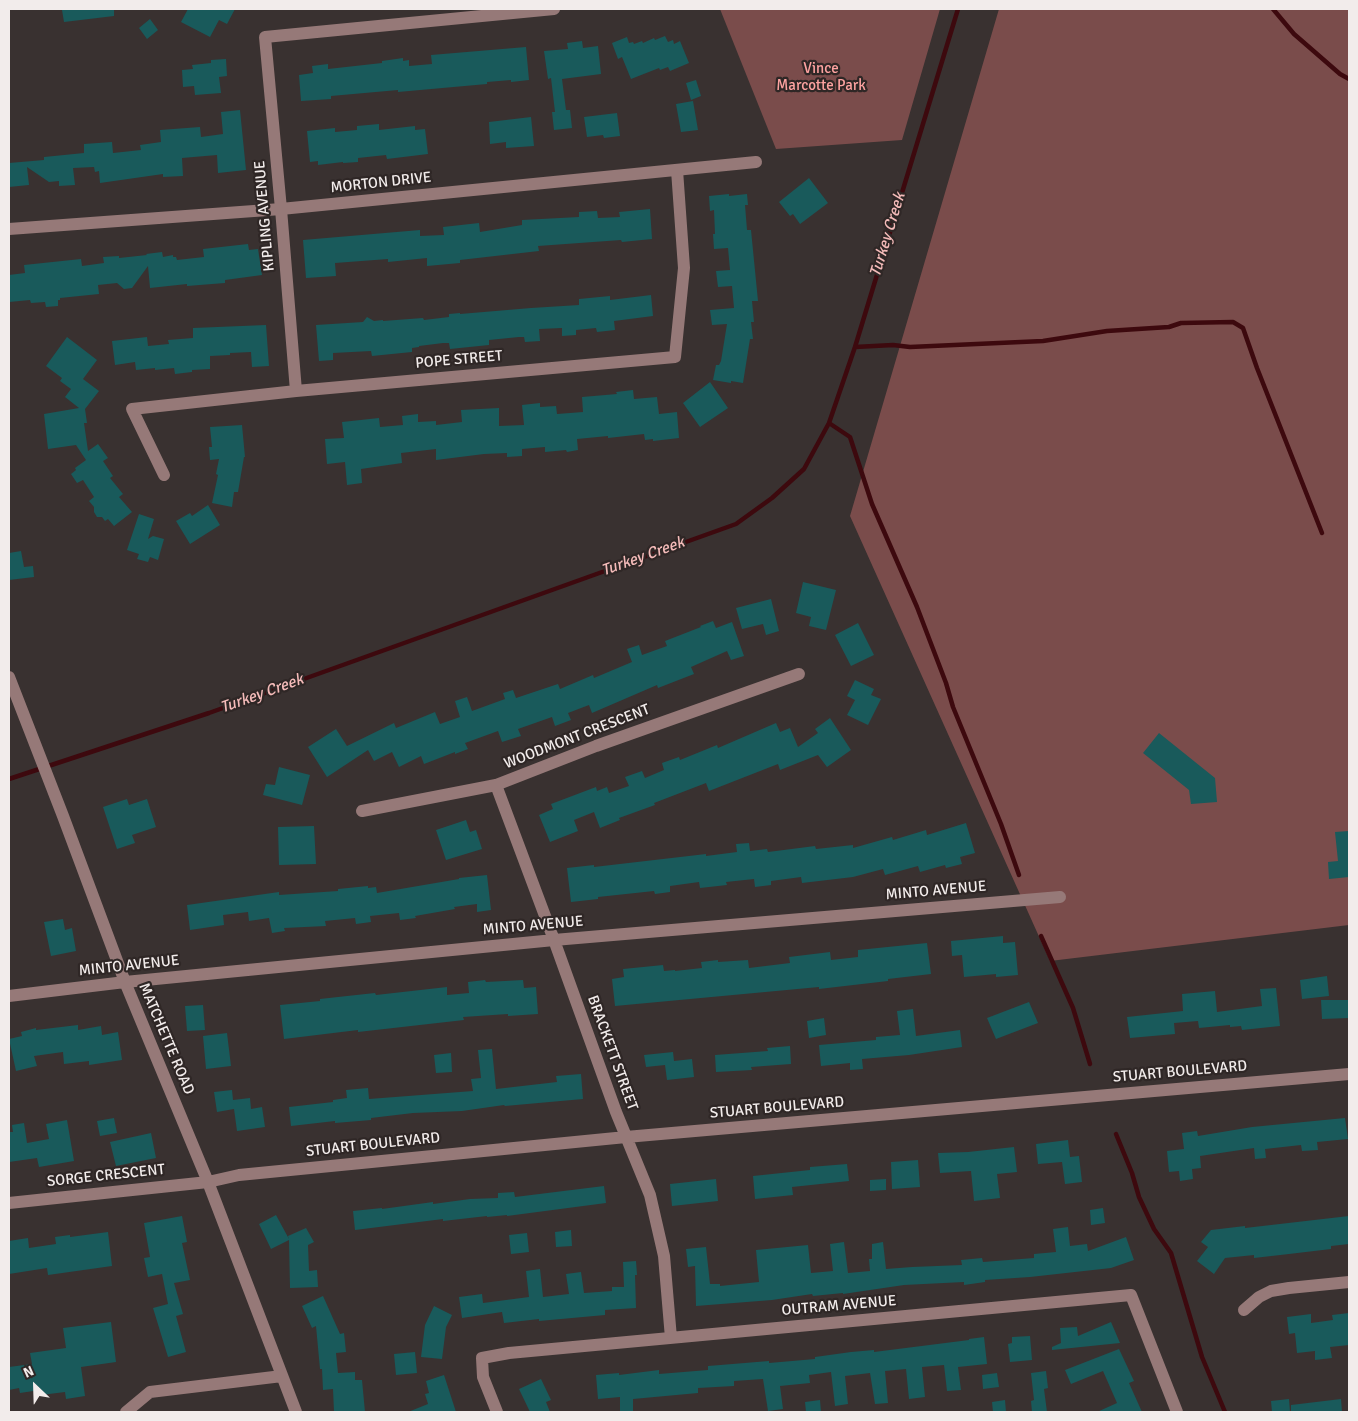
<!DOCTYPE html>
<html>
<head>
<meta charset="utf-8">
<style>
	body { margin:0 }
	#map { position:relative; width:1358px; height:1421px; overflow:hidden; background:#393130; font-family:Signika,sans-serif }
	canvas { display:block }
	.frame { position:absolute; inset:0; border:10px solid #f2eceb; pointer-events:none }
	.north { position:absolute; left:10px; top:1361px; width:50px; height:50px; -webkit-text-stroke:4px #2f2726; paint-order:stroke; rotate:336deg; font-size:14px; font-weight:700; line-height:20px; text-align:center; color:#f2eceb }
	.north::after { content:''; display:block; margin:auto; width:18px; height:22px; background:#f2eceb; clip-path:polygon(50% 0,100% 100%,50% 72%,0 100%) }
</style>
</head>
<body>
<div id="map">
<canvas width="1358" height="1421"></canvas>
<div class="frame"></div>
<div class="north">N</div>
</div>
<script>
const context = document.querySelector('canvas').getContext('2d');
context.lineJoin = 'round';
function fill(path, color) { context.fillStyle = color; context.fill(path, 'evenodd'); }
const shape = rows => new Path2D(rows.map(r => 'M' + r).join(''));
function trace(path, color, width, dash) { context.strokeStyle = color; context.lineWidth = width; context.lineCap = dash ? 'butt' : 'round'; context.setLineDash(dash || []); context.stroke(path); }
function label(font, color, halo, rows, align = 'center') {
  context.font = font + ' Signika,sans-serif'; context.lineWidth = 4.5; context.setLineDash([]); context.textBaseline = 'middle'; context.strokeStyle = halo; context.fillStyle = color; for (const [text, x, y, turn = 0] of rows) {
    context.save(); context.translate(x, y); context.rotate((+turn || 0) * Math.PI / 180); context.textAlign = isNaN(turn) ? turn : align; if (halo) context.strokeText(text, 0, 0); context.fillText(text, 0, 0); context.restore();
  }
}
const green = shape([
	[720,9,940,9,902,140,776,149],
	[999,9,1349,9,1349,925,1050,961,850,516]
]);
const stream = shape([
	[1273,9,1294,34,1340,74,1349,79],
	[855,347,893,345,910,347,1043,341,1107,331,1169,327,1181,323,1233,322,1243,328,1257,368,1322,533],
	[829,423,850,437,872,504,917,607,946,683,953,707,1001,824,1019,875],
	[9,779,209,713,736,524,772,498,804,469,829,423,855,347,958,9],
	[1041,936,1073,1008,1090,1064],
	[1116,1134,1132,1173,1139,1197,1154,1229,1171,1253,1202,1357,1225,1412]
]);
const building = shape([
	[76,9,114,9,114,16,64,22,62,10],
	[188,9,235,9,227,24,219,20,210,37,181,22],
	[150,19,158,30,147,39,139,28],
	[665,36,668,42,673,40,674,44,680,41,689,63,670,71,668,67,660,70,659,68,631,79,622,57,618,59,612,43,627,37,629,43,633,42,634,44,642,41,643,43,654,38,655,40],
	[582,41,583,48,598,46,601,74,562,79,566,110,570,110,572,128,554,130,552,112,555,112,551,78,548,79,544,51,568,49,567,43],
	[526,47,529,80,511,82,511,80,487,82,487,84,398,92,398,90,331,96,331,99,301,101,299,75,313,73,312,66,328,64,328,69,382,63,382,61,403,58,403,61,409,60,409,66,432,64,431,55],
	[226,59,227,76,219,77,221,93,195,95,194,86,183,87,182,70,193,69,192,65,211,63,211,60],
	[696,80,701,96,691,100,686,83],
	[693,101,698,130,681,132,676,104],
	[240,110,246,170,218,173,217,155,182,158,183,176,163,177,163,174,100,183,99,171,95,172,94,167,73,168,75,185,59,186,59,181,49,182,27,167,29,185,9,187,9,163,44,160,44,157,84,153,84,144,112,142,113,153,141,150,140,145,161,142,160,130,200,127,201,137,223,134,221,112],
	[617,113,620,136,604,138,603,135,587,137,584,117],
	[531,117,534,146,506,148,506,142,490,144,489,122],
	[379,124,379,130,415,126,415,130,425,129,428,154,387,159,386,155,358,158,358,162,343,163,343,162,318,165,318,161,310,162,307,131,335,128,335,132,357,130,357,126],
	[809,178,828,203,800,224,793,214,790,216,779,202],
	[729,194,729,196,747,194,748,205,745,205,747,230,751,230,758,301,752,301,754,322,751,322,753,339,750,339,743,383,731,381,731,383,713,380,716,365,719,365,721,361,727,324,712,325,710,310,734,308,732,286,718,287,716,271,730,270,728,248,714,249,713,234,715,234,714,210,710,211,709,196],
	[650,209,652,239,622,242,621,240,538,246,539,251,460,260,460,263,427,266,427,258,388,262,388,259,335,263,336,276,306,278,303,240,420,230,420,236,444,235,443,227,479,223,480,232,522,225,522,220,579,217,579,212,597,211,598,218,620,217,619,212],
	[248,244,249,250,258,249,262,275,225,280,225,283,187,286,187,284,150,288,148,266,132,288,124,289,117,283,98,285,99,294,60,298,60,300,58,300,58,306,46,307,45,302,31,303,30,300,9,302,9,275,25,273,24,265,81,259,82,266,104,263,103,257,119,256,119,258,147,255,146,254,162,252,163,257,173,255,173,257,176,257,177,260,204,257,203,249],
	[651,295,653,316,614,321,615,330,597,332,596,328,576,330,576,335,562,336,562,328,539,329,540,341,525,342,524,337,519,337,489,340,489,345,450,349,449,343,443,343,419,346,419,347,412,348,412,352,372,356,371,351,333,353,333,360,319,361,316,325,363,322,367,317,374,321,383,320,383,321,423,318,424,320,449,317,449,314,460,313,460,314,531,308,579,305,579,299,610,296,610,300],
	[266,325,269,366,252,367,251,352,230,353,230,355,210,356,210,369,192,370,192,372,175,374,174,368,155,370,155,368,136,370,135,362,115,365,112,341,147,337,148,346,169,344,168,340,193,338,193,328],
	[67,337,97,360,83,379,99,391,85,409,87,423,84,423,88,451,98,444,108,458,103,461,113,476,110,478,123,494,119,497,132,512,114,526,108,519,105,521,102,517,97,517,94,512,94,507,89,501,94,497,83,480,77,483,71,474,76,470,75,468,86,460,76,445,48,449,44,414,79,408,65,397,71,389,60,381,62,378,46,366],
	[710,382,728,408,700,427,683,403],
	[633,390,634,399,657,397,659,414,677,412,679,438,653,441,653,439,645,440,644,434,608,438,608,436,577,439,578,450,567,452,566,450,545,452,545,447,522,449,522,456,507,457,507,453,484,454,436,460,436,449,401,453,402,463,361,469,362,483,347,485,345,462,327,464,325,439,344,438,342,422,379,418,380,427,403,425,402,416,418,414,418,422,436,421,436,425,462,422,461,410,499,408,499,426,524,425,522,405,540,403,540,407,556,406,557,414,583,412,582,397,617,394,616,392],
	[242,425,245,457,244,457,238,492,234,492,232,507,212,503,218,475,216,474,219,459,210,460,209,447,212,447,210,427],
	[208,505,220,525,190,544,176,521,190,513,192,516],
	[139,514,154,519,148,539,153,536,164,539,158,560,150,557,148,562,137,559,139,554,127,550],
	[21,551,24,567,33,566,34,577,9,580,9,553],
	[803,582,836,590,826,630,809,626,811,617,796,613],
	[771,599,779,631,766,635,763,624,742,629,736,608],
	[713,621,716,628,732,622,744,656,731,660,727,651,691,667,694,674,658,688,657,685,592,713,589,705,568,713,571,720,555,726,552,717,518,729,521,736,502,742,498,731,465,743,468,749,455,754,455,752,424,764,421,756,399,767,392,752,374,761,368,750,327,777,308,747,336,729,347,746,394,723,396,728,435,712,440,724,460,717,455,701,467,697,472,711,505,699,503,693,513,690,516,698,558,684,560,689,593,675,594,678,632,662,627,649,639,645,642,655,667,646,665,641,701,627,700,626],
	[858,623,874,655,851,666,835,635],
	[855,680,874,689,871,695,881,699,868,725,847,715,855,700,847,696],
	[830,718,851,750,827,767,818,755,780,770,778,764,709,791,706,783,654,803,655,805,619,818,620,820,600,828,594,812,574,820,578,831,550,842,539,815,553,809,551,804,596,787,597,791,607,787,609,793,629,786,625,777,642,771,645,778,664,770,662,763,679,757,680,760,717,745,718,748,776,723,780,732,790,728,798,747,818,733,815,729],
	[1159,733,1215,778,1217,802,1191,804,1189,790,1143,753],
	[279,767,310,775,302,805,263,795,266,784,275,785],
	[127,799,129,805,147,799,156,827,132,835,135,843,117,849,103,807],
	[466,820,470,832,476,830,482,849,446,860,436,830],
	[966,823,975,853,960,857,962,864,946,868,945,865,920,872,918,866,885,875,883,869,853,877,802,883,801,877,771,881,771,885,755,887,754,879,726,882,727,885,700,888,699,882,670,886,670,892,655,894,654,891,598,897,598,899,571,902,567,868,594,865,594,867,706,854,706,856,737,852,736,844,749,843,750,851,767,849,768,852,815,846,816,849,853,845,853,848,892,837,893,840,926,830,927,835],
	[314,826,316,864,279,865,278,827],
	[1349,831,1349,877,1329,879,1328,862,1338,861,1335,832],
	[487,875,491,910,477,912,477,904,454,907,455,909,415,916,416,918,400,920,399,913,370,916,371,922,356,924,355,918,325,921,326,926,284,928,285,931,272,933,269,918,249,921,248,912,223,915,224,925,190,930,187,905,279,892,279,895,338,891,338,889,368,886,368,888,376,887,377,893,459,879,459,878],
	[63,919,65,930,72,928,76,951,51,956,44,922],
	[1003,936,1003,943,1015,942,1018,975,996,977,996,974,964,977,962,955,952,956,951,941],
	[927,943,931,974,888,979,888,981,819,989,819,987,615,1006,612,979,624,977,623,969,663,965,664,971,675,970,675,971,702,968,701,962,718,960,718,962,748,960,749,968,790,963,789,957,830,952,831,960,858,957,858,950],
	[1327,976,1329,996,1302,999,1300,980],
	[485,980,486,982,523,980,524,988,536,987,538,1014,508,1016,508,1014,463,1017,464,1020,358,1032,358,1030,284,1039,280,1005,320,1001,320,999,347,996,375,993,376,995,447,987,447,995,469,993,468,982],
	[1276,988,1280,1026,1242,1030,1241,1026,1230,1027,1230,1025,1199,1028,1198,1021,1174,1023,1175,1034,1130,1038,1127,1017,1183,1011,1182,994,1215,991,1217,1012,1262,1006,1260,989],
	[1321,1000,1348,1000,1349,1018,1322,1019],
	[1029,1002,1038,1023,996,1039,987,1018],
	[203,1005,205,1030,187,1031,185,1006],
	[913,1009,916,1036,960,1030,962,1047,909,1055,862,1059,863,1069,850,1070,850,1063,821,1066,819,1045,876,1040,876,1037,900,1035,897,1011],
	[824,1018,826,1035,809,1038,807,1021],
	[78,1025,78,1030,101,1026,102,1035,118,1032,122,1060,89,1065,89,1061,64,1064,63,1052,34,1056,37,1066,16,1071,9,1039,22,1036,21,1032,36,1028,36,1030],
	[227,1033,231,1066,206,1069,203,1036],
	[790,1046,791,1064,751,1067,752,1070,716,1072,715,1055,768,1051,767,1048],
	[492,1049,496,1089,557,1082,556,1076,581,1074,583,1099,505,1106,504,1105,462,1111,413,1113,371,1118,371,1120,335,1123,335,1121,291,1126,289,1107,333,1102,333,1100,347,1098,346,1090,368,1088,369,1099,473,1091,471,1079,481,1078,478,1050],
	[673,1052,674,1061,692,1059,694,1077,667,1080,665,1065,646,1067,644,1055],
	[451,1053,452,1072,436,1073,434,1055],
	[232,1090,233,1100,250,1098,251,1109,262,1107,265,1127,237,1131,234,1109,217,1112,214,1092],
	[114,1118,117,1133,100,1136,97,1121],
	[1345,1118,1348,1139,1317,1142,1318,1150,1302,1151,1301,1145,1265,1149,1266,1158,1255,1159,1254,1148,1200,1156,1201,1168,1192,1169,1193,1179,1180,1181,1179,1171,1169,1172,1167,1151,1184,1149,1182,1133,1197,1131,1198,1136,1252,1127],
	[67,1120,74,1161,39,1167,37,1158,9,1162,9,1132,13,1132,12,1125,24,1123,27,1143,49,1139,46,1124],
	[151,1133,156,1158,116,1166,110,1142],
	[1068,1140,1070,1157,1079,1156,1082,1182,1065,1184,1062,1162,1038,1164,1036,1144],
	[1014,1147,1017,1172,997,1174,1000,1198,974,1201,971,1171,940,1173,938,1153,968,1152],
	[918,1160,920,1187,892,1189,891,1162],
	[847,1164,849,1181,792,1187,793,1195,755,1199,753,1176,810,1170,810,1167],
	[716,1179,718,1201,672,1206,670,1184],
	[886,1179,886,1190,870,1191,870,1180],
	[604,1186,606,1203,507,1216,507,1215,487,1217,487,1216,443,1221,443,1219,355,1230,353,1211,382,1208,382,1209,433,1202,433,1204,470,1199,498,1198,498,1193,514,1192,515,1197],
	[1103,1208,1105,1223,1091,1225,1090,1210],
	[276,1215,289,1239,288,1236,306,1228,314,1242,308,1245,309,1271,317,1270,318,1287,290,1288,289,1240,271,1249,259,1224],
	[182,1216,187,1242,182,1243,190,1280,174,1283,183,1314,176,1316,186,1352,168,1357,153,1308,168,1304,162,1274,148,1277,144,1258,150,1257,144,1223],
	[1349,1216,1349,1244,1331,1246,1331,1249,1289,1254,1254,1258,1254,1255,1225,1258,1214,1274,1197,1261,1208,1247,1201,1242,1211,1230,1245,1226,1245,1228],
	[1068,1227,1070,1246,1087,1244,1088,1251,1126,1237,1134,1260,1111,1268,1030,1277,985,1280,985,1282,964,1285,964,1282,904,1285,843,1294,843,1293,813,1296,812,1294,772,1300,696,1306,695,1266,688,1267,686,1249,706,1247,710,1284,720,1284,720,1286,759,1282,756,1250,808,1245,811,1273,833,1271,830,1244,844,1242,848,1273,870,1271,869,1259,872,1259,872,1244,883,1242,886,1269,912,1267,962,1265,961,1260,982,1258,983,1262,1034,1258,1034,1254,1056,1252,1053,1229],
	[571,1230,572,1246,556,1247,555,1232],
	[108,1232,112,1266,48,1275,47,1268,9,1274,9,1241,28,1238,29,1248,56,1244,55,1237,70,1235,70,1237],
	[527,1233,529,1252,511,1254,509,1235],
	[636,1261,637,1275,635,1275,636,1308,605,1310,605,1315,539,1321,539,1319,504,1323,502,1312,462,1318,459,1297,482,1294,483,1303,529,1297,526,1271,540,1269,543,1297,569,1294,566,1274,581,1272,584,1293,612,1291,612,1287,624,1287,623,1262],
	[323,1296,340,1334,344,1333,346,1352,336,1353,338,1373,355,1372,355,1380,362,1380,365,1412,334,1412,333,1389,323,1390,322,1369,320,1369,316,1326,312,1328,302,1306],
	[434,1306,452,1315,446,1327,442,1359,421,1357,425,1325],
	[1349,1313,1349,1345,1330,1347,1332,1358,1315,1360,1315,1351,1297,1353,1295,1333,1289,1334,1287,1317,1311,1314,1311,1323,1333,1320,1332,1315],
	[111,1322,116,1362,81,1367,85,1396,66,1399,65,1392,41,1395,40,1390,20,1393,19,1388,9,1390,9,1367,32,1364,30,1353,66,1348,63,1328],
	[1111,1322,1120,1343,1052,1350,1052,1347,1061,1343,1060,1328,1077,1327,1078,1336],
	[1030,1336,1032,1360,1010,1362,1008,1344,1012,1343,1012,1337],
	[984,1337,987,1364,958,1367,961,1390,947,1391,944,1365,922,1367,925,1397,909,1399,906,1369,885,1371,888,1403,875,1404,870,1373,845,1376,848,1404,835,1406,831,1372,809,1375,810,1383,780,1386,783,1409,768,1411,763,1379,734,1381,734,1386,698,1388,698,1393,633,1399,633,1412,620,1412,620,1397,598,1399,596,1375,619,1373,619,1375,659,1370,659,1374,708,1370,708,1366,769,1361,769,1363,815,1359,815,1357,851,1352,874,1350,874,1352,969,1340,969,1339],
	[1119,1349,1134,1381,1129,1383,1142,1412,1097,1412,1117,1403,1103,1371,1071,1384,1065,1370],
	[415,1352,417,1373,396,1375,394,1354],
	[1046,1371,1048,1388,1044,1389,1047,1412,1032,1412,1031,1401,1034,1400,1031,1373],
	[997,1373,999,1387,983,1389,982,1375],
	[444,1375,456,1412,408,1412,428,1404,425,1394,429,1393,426,1381],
	[541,1379,551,1400,546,1402,550,1412,530,1412,519,1389],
	[1289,1399,1290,1412,1272,1412,1271,1401],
	[1341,1399,1342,1412,1291,1412,1291,1405],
	[820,1400,821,1412,806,1412,805,1402],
	[1005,1400,1006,1412,993,1412,992,1402]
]);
const minor = shape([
	[9,229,281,209,756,162],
	[296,391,281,209,265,37,554,9],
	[164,475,132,409,296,391,675,357,684,268,677,170],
	[9,677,63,816,125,982,208,1182,296,1412],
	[496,785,554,940,616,1112,650,1195,664,1256,671,1338],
	[362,811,496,785,596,746,799,674],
	[9,996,125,982,554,940,1060,897],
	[9,1203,208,1182,239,1175,626,1137,1349,1074],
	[1244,1310,1259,1297,1271,1291,1289,1288,1349,1282],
	[126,1412,150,1392,282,1376],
	[497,1412,483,1377,482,1358,509,1353,1131,1295,1177,1412]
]);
const parkNames = [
	["Vince",821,69],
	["Marcotte Park",821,86]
];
const streetNames = [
	["MORTON DRIVE",381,183,-6],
	["KIPLING AVENUE",265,216,-95],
	["POPE STREET",459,360,-5],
	["WOODMONT CRESCENT",577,737,-21],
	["MINTO AVENUE",936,891,-5],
	["MINTO AVENUE",533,926,-5],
	["MINTO AVENUE",129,966,-6],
	["MATCHETTE ROAD",166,1039,67],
	["BRACKETT STREET",612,1053,70],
	["STUART BOULEVARD",1180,1072,-5],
	["STUART BOULEVARD",777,1108,-5],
	["STUART BOULEVARD",373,1145,-6],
	["SORGE CRESCENT",106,1176,-6],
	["OUTRAM AVENUE",839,1306,-5]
];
const waterNames = [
	["Turkey Creek",888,235,-73],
	["Turkey Creek",643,557,-20],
	["Turkey Creek",262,694,-20]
];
fill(green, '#7a4c4b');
trace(stream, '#3d090e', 4.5);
fill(building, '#195a5b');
trace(minor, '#967978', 12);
label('15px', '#fea3a1', '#2f2726', parkNames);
label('15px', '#f2eceb', '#2f2726', streetNames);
label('italic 16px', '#f4bbb9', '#2f2726', waterNames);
</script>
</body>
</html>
